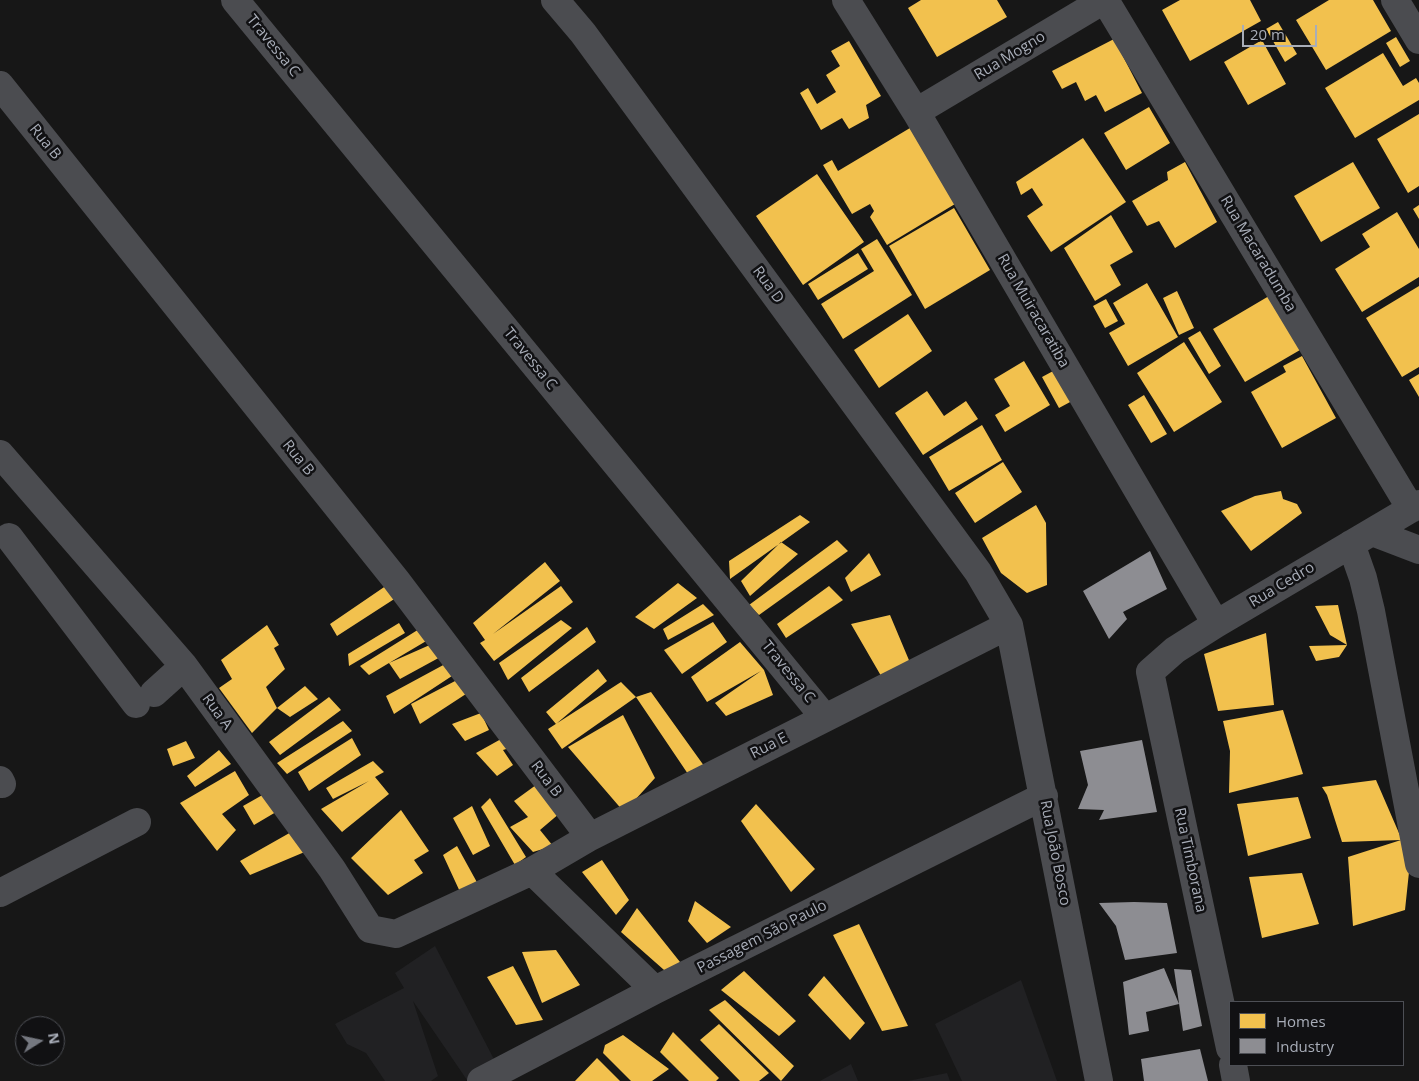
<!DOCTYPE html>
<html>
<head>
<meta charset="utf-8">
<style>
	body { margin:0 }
	#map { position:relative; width:1419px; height:1081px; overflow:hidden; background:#171717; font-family:"Open Sans",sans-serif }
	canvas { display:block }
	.legend { position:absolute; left:1229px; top:1001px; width:175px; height:65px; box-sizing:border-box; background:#111113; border:1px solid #4d4f55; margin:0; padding:6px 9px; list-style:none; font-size:15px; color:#a8adb8 }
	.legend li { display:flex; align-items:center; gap:10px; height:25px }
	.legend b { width:25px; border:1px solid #4d4f55 }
	.north { position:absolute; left:15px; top:1016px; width:50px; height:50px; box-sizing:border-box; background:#111113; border:1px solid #4d4f55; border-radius:50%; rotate:80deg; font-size:14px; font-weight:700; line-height:20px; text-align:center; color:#a8adb8 }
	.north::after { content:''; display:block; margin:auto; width:18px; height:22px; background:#757880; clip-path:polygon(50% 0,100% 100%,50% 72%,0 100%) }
	.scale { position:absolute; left:1242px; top:25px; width:75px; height:22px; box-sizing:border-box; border:2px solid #a8adb8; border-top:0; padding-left:6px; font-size:15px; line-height:18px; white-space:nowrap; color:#a8adb8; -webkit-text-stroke:4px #111113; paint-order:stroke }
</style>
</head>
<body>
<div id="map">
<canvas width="1419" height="1081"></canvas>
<ul class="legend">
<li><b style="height:14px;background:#f2c14e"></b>Homes</li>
<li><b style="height:14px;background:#8d8d92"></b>Industry</li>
</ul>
<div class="north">N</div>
<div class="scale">20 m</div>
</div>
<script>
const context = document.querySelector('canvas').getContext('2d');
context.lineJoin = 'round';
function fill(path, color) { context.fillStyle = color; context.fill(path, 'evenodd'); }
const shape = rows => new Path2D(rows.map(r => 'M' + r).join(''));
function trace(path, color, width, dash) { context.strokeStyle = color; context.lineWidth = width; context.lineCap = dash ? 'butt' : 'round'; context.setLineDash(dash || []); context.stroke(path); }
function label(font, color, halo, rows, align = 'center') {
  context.font = font + ' "Open Sans",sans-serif'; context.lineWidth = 5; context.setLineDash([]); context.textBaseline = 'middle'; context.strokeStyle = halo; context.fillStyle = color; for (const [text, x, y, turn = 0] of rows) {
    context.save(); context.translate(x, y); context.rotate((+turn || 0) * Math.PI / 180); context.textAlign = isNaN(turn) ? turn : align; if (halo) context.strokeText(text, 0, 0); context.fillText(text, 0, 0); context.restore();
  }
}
const built = shape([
	[435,946,497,1065,467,1080,413,1001,438,1076,431,1081,385,1081,366,1053,347,1044,335,1024,404,988,395,973],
	[1021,980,1057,1081,962,1081,935,1024],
	[851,1064,858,1081,820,1081],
	[947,1073,950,1081,908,1081]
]);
const homes = shape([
	[921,0,997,0,1007,17,937,57,908,8],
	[1180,0,1250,0,1261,21,1190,61,1162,10],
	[1329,0,1373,0,1391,31,1326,70,1296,20],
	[1278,22,1297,54,1285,62,1266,29],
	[1396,37,1410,61,1400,67,1386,43],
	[1114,39,1142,93,1105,112,1096,95,1085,101,1076,82,1062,89,1052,71],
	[1262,40,1286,84,1248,105,1224,62],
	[849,41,881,96,866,105,869,118,849,129,842,118,821,130,800,93,808,88,817,104,836,92,826,75,840,66,831,51],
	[1383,53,1403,86,1416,78,1419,83,1419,100,1355,138,1325,88],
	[1149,107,1170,143,1126,170,1104,133],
	[1419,114,1419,186,1408,193,1377,139],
	[910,128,955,204,887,245,870,217,874,211,870,204,852,214,823,165,832,160,838,171],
	[1083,138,1126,202,1051,252,1027,216,1043,205,1032,188,1021,195,1016,182],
	[1185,162,1217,222,1175,248,1159,221,1147,226,1132,201,1168,180,1167,172],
	[1353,162,1380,208,1321,242,1294,196],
	[817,174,864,242,803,285,756,216],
	[1419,205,1419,219,1413,209],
	[954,208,990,270,925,309,889,246],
	[1397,212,1419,249,1419,277,1362,312,1335,269,1370,247,1362,234],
	[1111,215,1133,252,1110,265,1121,285,1095,301,1064,248],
	[877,239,912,295,843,339,821,304,874,271,861,249],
	[858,253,868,269,818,300,808,284],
	[1147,283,1178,337,1128,366,1109,333,1125,324,1113,303],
	[1419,286,1419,367,1402,377,1366,318],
	[1177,291,1194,328,1179,335,1163,298],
	[1269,296,1300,350,1245,382,1213,329],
	[1106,299,1118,321,1105,328,1093,306],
	[908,314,932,351,879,388,854,350],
	[1200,331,1221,366,1209,374,1188,338],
	[1184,342,1222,402,1174,432,1137,373],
	[1302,356,1336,418,1282,448,1251,392,1286,372,1283,366],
	[1024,361,1050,405,1005,432,995,415,1010,406,994,379],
	[1055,370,1072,401,1059,408,1042,377],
	[1419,374,1419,397,1409,380],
	[927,391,944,416,966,401,978,419,923,455,895,413],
	[1144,395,1167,434,1151,443,1128,405],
	[982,425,1002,460,949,491,929,457],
	[1003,462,1022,492,975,523,955,493],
	[1281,491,1283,499,1297,504,1302,513,1251,551,1221,511,1255,496],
	[1036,505,1046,523,1047,585,1027,593,1001,573,982,538],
	[800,515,810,522,730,579,729,561],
	[837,540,848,551,759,615,749,605],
	[781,542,798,554,750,596,741,581],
	[869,553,881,575,851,592,845,578],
	[545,562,560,581,493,634,561,586,573,602,494,661,480,643,485,640,473,623],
	[393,581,402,594,337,636,330,624],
	[678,583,697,598,654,629,635,617],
	[829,586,843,600,786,638,777,624],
	[703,604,714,615,668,640,663,629],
	[1338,605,1347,645,1339,657,1316,661,1309,646,1347,645,1330,635,1315,606],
	[890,615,911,665,884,681,851,624],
	[561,620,572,628,508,680,499,663],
	[713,622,727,642,682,674,664,650],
	[399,623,405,633,349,666,348,654],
	[267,625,279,645,274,648,285,669,266,687,277,708,252,733,219,688,232,679,221,660],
	[424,626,433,637,389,663,432,644,444,655,400,679,389,663,369,675,360,666],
	[587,627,596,642,529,692,521,678],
	[1266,633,1274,705,1218,711,1204,654],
	[740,642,764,670,773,695,726,716,715,703,761,671,707,702,691,677],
	[447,663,455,674,394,714,386,696],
	[598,669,607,681,556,724,546,712],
	[457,680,469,692,420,724,411,704],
	[621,682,636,697,562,749,548,729],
	[305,686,318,699,290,717,277,708],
	[651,692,707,770,688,774,636,697],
	[329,697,341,710,280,755,269,742],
	[1283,710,1303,774,1229,793,1230,751,1223,721],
	[481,713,489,730,465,741,452,724],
	[623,715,655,778,624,812,568,747],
	[343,721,352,731,287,774,277,763],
	[510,734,519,745,503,750,513,765,497,776,476,753],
	[352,738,361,755,309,791,298,772],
	[186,741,195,758,173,766,167,749],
	[219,750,231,764,195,787,187,776],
	[373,761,384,772,375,777,389,794,342,832,321,809,369,781,333,799,326,788],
	[235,771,249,795,222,814,236,830,217,851,180,803],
	[1376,780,1402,840,1409,872,1405,910,1353,926,1348,857,1401,840,1342,842,1327,795,1322,787],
	[536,785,560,813,540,830,553,846,533,852,510,827,528,817,514,801],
	[266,793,276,812,254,825,243,806],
	[1298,797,1311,838,1248,856,1237,804],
	[490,798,526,857,515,865,481,807],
	[756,804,815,869,791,892,741,821],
	[472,806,490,846,473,855,453,818],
	[401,810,429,851,414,860,423,873,388,895,351,858],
	[293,831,307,851,250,875,240,861],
	[457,846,479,886,461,894,443,855],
	[602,860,629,900,616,915,582,872],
	[1302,873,1319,924,1262,938,1249,877],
	[695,901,731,927,707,943,688,921],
	[637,908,680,962,672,977,621,932],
	[859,924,908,1026,882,1031,833,935],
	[556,950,580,985,542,1003,522,952],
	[513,966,543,1020,516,1025,487,977],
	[744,971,796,1021,779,1036,721,990],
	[824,976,865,1023,850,1040,808,995],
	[725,1000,794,1066,781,1081,709,1010],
	[719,1024,769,1073,759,1081,740,1081,700,1040],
	[673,1032,719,1078,716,1081,689,1081,660,1052],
	[623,1035,669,1069,652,1081,631,1081,603,1053,605,1045],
	[597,1058,620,1081,575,1081]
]);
const industry = shape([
	[1150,551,1167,589,1123,612,1127,619,1109,639,1083,591],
	[1142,740,1157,812,1099,820,1104,810,1078,809,1088,785,1080,751],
	[1134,902,1167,903,1177,953,1125,960,1116,926,1099,903],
	[1164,968,1179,1004,1146,1012,1149,1031,1129,1035,1123,982],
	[1174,969,1191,970,1202,1026,1183,1031],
	[1200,1049,1208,1081,1144,1081,1141,1059]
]);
const minor = shape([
	[235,0,825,718],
	[555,0,583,33,978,572,1009,625,1099,1081],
	[846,0,916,112,1216,624],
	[1105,0,1411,509],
	[1395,0,1419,40],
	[0,85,396,580,590,837],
	[916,112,1104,0],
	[0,454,184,666,332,869,370,929,396,934,532,871,590,837,1009,625],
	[1372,532,1419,550],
	[9,537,136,704],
	[1351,544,1363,578,1371,611,1419,864],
	[154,693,184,666],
	[0,780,2,784],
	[532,871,655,990],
	[0,893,137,822],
	[1230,1048,1150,672,1175,650,1216,624,1419,504],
	[1233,1065,1236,1081],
	[481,1081,655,990,1044,796]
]);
const streetNames = [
	["Travessa C",273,46,51],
	["Rua Mogno",1010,56,-31],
	["Rua B",45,142,51],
	["Rua Macaradumba",1258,254,59],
	["Rua D",768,285,54],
	["Rua Muiracaratiba",1033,311,60],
	["Travessa C",530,359,51],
	["Rua B",298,458,51],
	["Rua Cedro",1282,585,-31],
	["Travessa C",788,672,51],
	["Rua A",217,712,54],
	["Rua E",769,746,-27],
	["Rua B",546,779,53],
	["Rua João Bosco",1055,853,79],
	["Rua Timborana",1190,860,78],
	["Passagem São Paulo",762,937,-27]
];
fill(built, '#212123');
fill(homes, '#f2c14e');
fill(industry, '#8d8d92');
trace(minor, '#4b4c50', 28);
label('15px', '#a8adb8', '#111113', streetNames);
</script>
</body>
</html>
